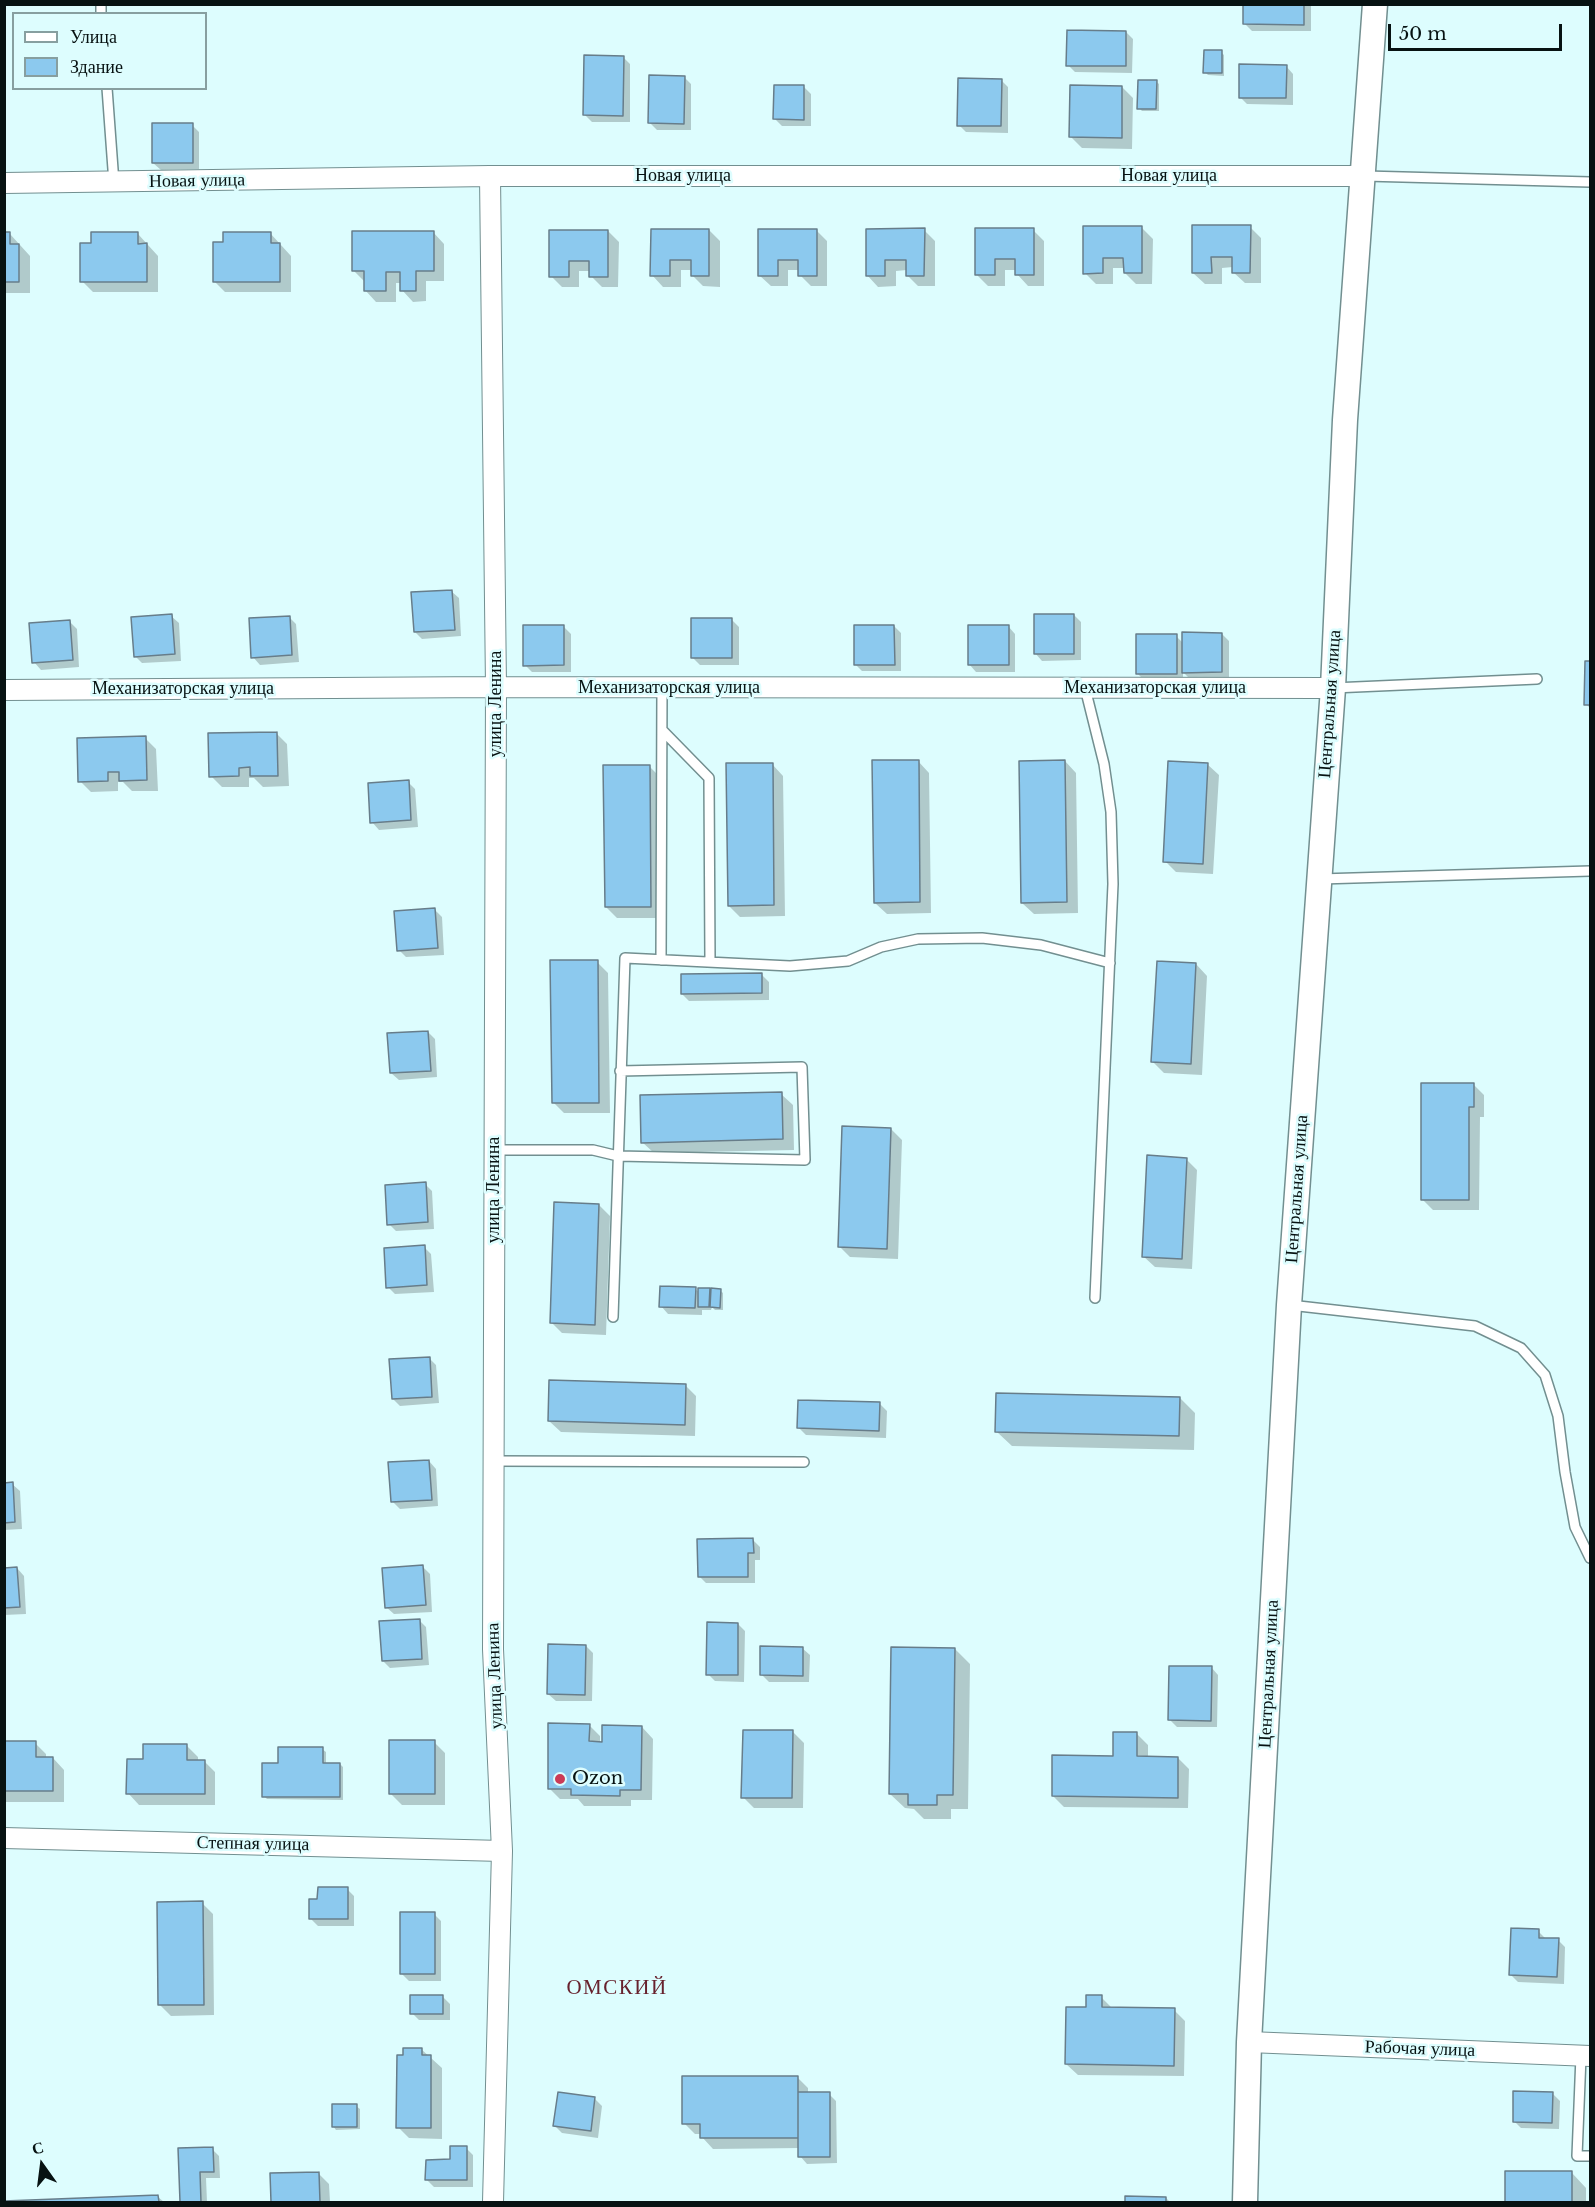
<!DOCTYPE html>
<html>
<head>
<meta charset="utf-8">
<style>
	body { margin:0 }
	#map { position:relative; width:1595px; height:2207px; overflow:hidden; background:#ddfdfe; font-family:"Libre Baskerville",serif }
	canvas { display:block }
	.frame { position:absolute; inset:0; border:6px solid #071212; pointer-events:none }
	.legend { position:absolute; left:12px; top:12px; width:195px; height:78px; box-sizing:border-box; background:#ddfdfe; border:2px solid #879fa0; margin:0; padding:8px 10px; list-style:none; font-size:18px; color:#071212 }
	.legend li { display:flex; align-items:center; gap:12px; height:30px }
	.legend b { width:30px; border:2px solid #879fa0 }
	.north { position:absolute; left:12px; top:2135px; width:60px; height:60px; -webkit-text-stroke:4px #ddfdfe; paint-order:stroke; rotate:346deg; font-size:16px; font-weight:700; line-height:24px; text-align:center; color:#071212 }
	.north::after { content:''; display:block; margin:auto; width:21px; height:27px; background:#071212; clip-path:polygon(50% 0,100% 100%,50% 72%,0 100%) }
	.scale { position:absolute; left:1388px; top:24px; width:174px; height:27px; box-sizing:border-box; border:3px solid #071212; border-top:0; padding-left:8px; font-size:18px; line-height:21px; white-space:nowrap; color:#071212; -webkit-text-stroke:4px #ddfdfe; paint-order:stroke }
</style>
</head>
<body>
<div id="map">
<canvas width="1595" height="2207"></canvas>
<div class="frame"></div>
<ul class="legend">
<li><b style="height:8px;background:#fff"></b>Улица</li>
<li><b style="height:16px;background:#8cc9ee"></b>Здание</li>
</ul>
<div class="north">С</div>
<div class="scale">50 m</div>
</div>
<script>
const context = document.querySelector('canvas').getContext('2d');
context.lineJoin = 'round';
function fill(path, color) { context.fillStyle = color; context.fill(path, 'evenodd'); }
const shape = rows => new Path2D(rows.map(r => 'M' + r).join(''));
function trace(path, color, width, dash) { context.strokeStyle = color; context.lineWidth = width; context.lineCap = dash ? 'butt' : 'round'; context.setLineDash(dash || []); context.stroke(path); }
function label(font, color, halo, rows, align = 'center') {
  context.font = font + ' "Libre Baskerville",serif'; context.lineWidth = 5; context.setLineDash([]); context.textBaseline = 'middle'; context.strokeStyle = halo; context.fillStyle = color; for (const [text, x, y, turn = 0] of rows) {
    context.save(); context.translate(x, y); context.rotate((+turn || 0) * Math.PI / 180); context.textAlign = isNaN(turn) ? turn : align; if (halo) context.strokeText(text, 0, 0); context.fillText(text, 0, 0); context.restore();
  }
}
const shadow = shape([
	[1245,4,1309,4,1311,6,1311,31,1252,31,1244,23],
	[1126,32,1133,39,1132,73,1075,72,1068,65],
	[1221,52,1224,55,1224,76,1208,75,1205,72],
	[623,57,630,64,630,122,592,122,585,115],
	[1286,66,1293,74,1293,105,1247,104,1240,97],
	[684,77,691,84,691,130,657,130,649,122],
	[1001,80,1008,87,1008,133,966,132,959,125],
	[1156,81,1159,84,1159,111,1142,111,1139,108],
	[804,87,811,94,811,126,782,126,775,119],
	[1122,87,1133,98,1132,149,1082,148,1071,137],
	[192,125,199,132,199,169,161,170,153,163],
	[1193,227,1250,227,1261,238,1261,283,1245,283,1233,272,1233,267,1222,268,1222,284,1205,284,1193,273],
	[1085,228,1142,228,1153,239,1152,284,1136,284,1125,273,1125,268,1113,268,1113,284,1096,284,1085,273],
	[652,230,709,230,720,241,720,287,703,286,692,275,692,270,681,270,681,287,663,287,652,275],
	[759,230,816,230,827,241,827,286,811,286,800,275,800,270,788,270,788,286,771,286,759,275],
	[867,230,924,230,935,241,935,286,918,286,907,275,907,270,896,271,896,286,878,287,867,275],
	[977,230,1033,230,1044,241,1044,286,1028,286,1017,274,1017,270,1005,270,1005,286,988,286,977,275],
	[551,231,608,231,619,242,618,287,602,287,591,276,591,271,579,271,579,287,562,287,551,276],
	[433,232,444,244,444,281,426,281,426,301,413,302,402,290,402,283,396,283,396,302,376,302,365,290,365,282,353,270],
	[270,233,291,256,291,292,225,292,214,281],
	[4,234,10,234,30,256,30,293,4,293],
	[138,234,158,256,158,292,93,292,82,281,92,244],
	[451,591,459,598,461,636,422,639,415,632],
	[1074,615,1081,622,1081,660,1042,661,1035,653],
	[171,616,179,623,181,661,142,663,135,656],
	[289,617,296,624,299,662,260,665,253,657],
	[732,620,739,627,739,665,700,665,693,658],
	[70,622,77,629,79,667,41,670,34,662],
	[894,626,901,633,901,671,862,671,855,664],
	[1008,626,1015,634,1015,672,976,672,969,664],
	[564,627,571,634,571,672,532,672,525,665],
	[1222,634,1229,641,1229,679,1190,679,1183,672,1183,681,1145,681,1138,674,1176,636,1183,643],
	[1586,662,1590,662,1590,708,1586,704],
	[276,733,287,744,289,786,263,787,254,778,249,778,249,787,222,787,211,776],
	[145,738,156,749,158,791,132,791,123,782,118,782,118,791,91,792,80,781],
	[918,761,929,773,931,913,887,914,875,903],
	[1065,761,1076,773,1078,913,1034,914,1022,903],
	[772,764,783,776,785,916,740,917,729,906],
	[1207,764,1219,775,1213,874,1176,872,1165,861],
	[649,766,660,777,662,918,617,918,606,907],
	[408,782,415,789,418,827,379,830,372,822],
	[435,910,442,917,444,955,406,957,399,950],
	[597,962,608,973,610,1113,564,1113,553,1102],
	[1196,964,1207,976,1202,1075,1164,1073,1153,1062],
	[762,975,769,982,769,1000,689,1001,682,994],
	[428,1032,435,1039,437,1077,399,1080,391,1073],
	[1473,1084,1484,1095,1484,1117,1480,1117,1479,1210,1433,1210,1422,1199],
	[781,1094,793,1105,794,1150,654,1153,642,1142],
	[891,1129,902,1140,898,1259,850,1257,839,1246],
	[1186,1159,1197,1170,1192,1269,1155,1267,1143,1256],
	[425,1184,432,1191,434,1229,396,1231,389,1224],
	[599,1205,610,1216,606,1335,562,1333,551,1322],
	[424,1247,431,1254,434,1292,395,1294,388,1287],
	[695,1289,700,1293,709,1290,712,1293,720,1290,723,1293,723,1310,715,1310,712,1307,711,1310,702,1310,702,1315,668,1314,661,1306],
	[429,1358,436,1365,439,1403,400,1406,393,1399],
	[685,1385,696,1396,695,1436,561,1432,549,1421],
	[1180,1398,1195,1413,1194,1450,1012,1446,997,1432],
	[880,1404,887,1411,886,1438,806,1435,799,1428],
	[429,1461,436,1469,438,1506,400,1509,393,1502],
	[4,1484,12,1484,20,1491,22,1529,4,1530],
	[753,1540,760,1547,760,1560,755,1560,755,1583,706,1583,699,1576],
	[423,1567,430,1574,432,1612,394,1614,386,1607],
	[17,1568,24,1576,26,1614,4,1615,4,1569],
	[419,1620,426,1627,429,1665,390,1668,383,1661],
	[738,1624,745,1631,744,1682,715,1681,708,1674],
	[586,1646,593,1653,592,1701,556,1701,548,1694],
	[802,1648,810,1655,809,1682,769,1682,761,1674],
	[955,1649,970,1664,968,1809,951,1809,951,1819,924,1819,914,1809,905,1808,890,1794],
	[1211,1667,1218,1675,1217,1727,1177,1727,1170,1720],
	[589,1725,600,1736,600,1743,642,1727,653,1739,652,1800,631,1800,631,1806,584,1806,578,1799,560,1799,549,1788],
	[793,1732,804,1743,803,1808,754,1808,743,1797],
	[1137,1734,1148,1745,1148,1758,1178,1758,1189,1769,1188,1808,1064,1807,1053,1796,1114,1757],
	[434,1742,445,1753,445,1805,402,1805,391,1794],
	[4,1743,35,1743,46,1754,46,1758,53,1758,64,1770,64,1802,4,1802],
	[187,1746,198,1757,198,1761,204,1761,215,1772,215,1805,139,1805,128,1793,144,1761],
	[322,1749,326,1752,326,1764,340,1764,343,1767,343,1800,267,1799,264,1796,280,1764],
	[347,1889,354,1896,354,1926,318,1926,311,1919,319,1900],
	[202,1903,213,1914,214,2015,171,2016,160,2005],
	[434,1914,441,1921,441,1981,409,1981,402,1974],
	[1538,1931,1545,1938,1558,1940,1565,1947,1564,1984,1518,1982,1511,1975],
	[443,1997,450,2004,450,2020,419,2020,412,2013],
	[1101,1997,1112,2008,1174,2010,1185,2021,1184,2076,1078,2075,1066,2064,1087,2008],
	[421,2049,442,2068,442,2139,409,2138,398,2127],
	[797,2077,808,2088,808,2094,829,2094,836,2101,837,2163,807,2164,800,2156,800,2148,713,2149,702,2137,702,2134,695,2134,684,2123],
	[1553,2094,1560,2101,1559,2129,1521,2128,1514,2121],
	[595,2099,602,2106,598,2138,562,2133,555,2126],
	[356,2106,360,2109,360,2129,336,2130,333,2126],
	[466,2148,473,2155,473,2187,434,2187,427,2180],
	[212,2149,219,2156,220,2178,206,2178,207,2202,182,2202,180,2150],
	[318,2173,329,2184,330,2202,273,2202,272,2175],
	[1507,2173,1572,2173,1586,2188,1586,2202,1507,2202],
	[158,2197,164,2202,4,2202],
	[1126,2197,1166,2198,1170,2202,1126,2202]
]);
const building = shape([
	[1243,4,1304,4,1304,25,1243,24,1243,4],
	[1067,30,1126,31,1126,66,1066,66,1067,30],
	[1204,50,1222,50,1222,73,1203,73,1204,50],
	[584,55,624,56,623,116,583,115,584,55],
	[1239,64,1287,65,1286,98,1239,98,1239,64],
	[649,75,685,76,684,124,648,123,649,75],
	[958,78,1002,79,1001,126,957,126,958,78],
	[1138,80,1157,80,1156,109,1137,109,1138,80],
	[774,85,804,85,804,120,773,119,774,85],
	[1070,85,1122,86,1122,138,1069,137,1070,85],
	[152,123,193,123,193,163,152,163,152,123],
	[1192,225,1251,225,1250,273,1232,273,1232,257,1211,257,1212,273,1192,273,1192,225],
	[1083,226,1142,226,1142,273,1124,273,1123,258,1103,258,1103,273,1083,274,1083,226],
	[925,228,924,276,906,276,906,260,885,260,885,276,866,276,866,229,925,228],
	[975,228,1034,228,1034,275,1015,275,1015,259,995,259,995,275,975,275,975,228],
	[651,229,709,229,709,276,691,276,691,260,670,260,670,276,650,276,651,229],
	[758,229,817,229,817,276,798,276,798,260,778,260,778,276,758,276,758,229],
	[549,230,608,230,608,277,589,277,589,261,569,261,569,277,549,277,549,230],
	[352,231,434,231,434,271,416,271,416,291,400,291,400,272,386,272,386,291,364,291,364,271,352,271,352,231],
	[4,232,10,232,10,244,19,244,19,282,4,282,4,232],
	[91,232,138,232,138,244,147,243,147,282,80,282,80,243,91,243,91,232],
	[223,232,271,232,271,243,280,243,280,282,213,282,213,242,223,242,223,232],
	[452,590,455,630,414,632,411,592,452,590],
	[172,614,175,654,134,657,131,617,172,614],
	[1034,614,1074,614,1074,654,1034,654,1034,614],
	[290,616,292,655,251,658,249,618,290,616],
	[691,618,732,618,732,658,691,658,691,618],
	[70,620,73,660,32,663,29,623,70,620],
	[523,625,564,625,564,665,523,666,523,625],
	[854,625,894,625,895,665,854,665,854,625],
	[968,625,1009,625,1009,665,968,665,968,625],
	[1182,632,1222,633,1222,672,1182,673,1182,632],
	[1136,634,1177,634,1177,674,1136,674,1136,634],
	[1585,661,1590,661,1590,705,1584,705,1585,661],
	[277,732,278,776,250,776,250,767,239,768,239,776,209,777,208,733,277,732],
	[146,736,147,780,119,781,119,772,108,772,108,781,78,782,77,738,146,736],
	[872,760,919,760,920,902,874,903,872,760],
	[1065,760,1067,902,1021,903,1019,761,1065,760],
	[1168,761,1208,763,1203,864,1163,862,1168,761],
	[726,763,773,763,774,905,728,906,726,763],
	[603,765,650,765,651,907,605,907,603,765],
	[409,780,411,820,370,823,368,783,409,780],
	[435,908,438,948,397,951,394,911,435,908],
	[550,960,598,960,599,1103,552,1103,550,960],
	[1157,961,1196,963,1191,1064,1151,1062,1157,961],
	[762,973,762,993,681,994,681,974,762,973],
	[428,1031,431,1071,390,1073,387,1033,428,1031],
	[1421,1083,1474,1083,1474,1107,1469,1107,1469,1200,1421,1200,1421,1083],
	[782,1092,783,1139,641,1143,640,1095,782,1092],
	[842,1126,891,1128,887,1249,838,1247,842,1126],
	[1147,1155,1187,1158,1182,1259,1142,1257,1147,1155],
	[426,1182,428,1222,387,1225,385,1185,426,1182],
	[554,1202,599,1204,595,1325,550,1323,554,1202],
	[425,1245,427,1285,386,1288,384,1248,425,1245],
	[660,1286,696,1287,695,1308,659,1307,660,1286],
	[698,1288,710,1288,709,1307,698,1307,698,1288],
	[711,1288,721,1289,720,1308,710,1307,711,1288],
	[430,1357,432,1397,392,1399,389,1359,430,1357],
	[549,1380,686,1384,685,1425,548,1421,549,1380],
	[996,1393,1180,1397,1179,1436,995,1432,996,1393],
	[798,1400,880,1402,879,1431,797,1428,798,1400],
	[429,1460,432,1500,391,1502,388,1462,429,1460],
	[13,1482,15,1522,4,1523,4,1483,13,1482],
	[753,1538,754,1553,748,1553,748,1577,698,1577,697,1539,753,1538],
	[423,1565,426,1605,385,1608,382,1568,423,1565],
	[17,1567,20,1607,4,1608,4,1568,17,1567],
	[420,1619,422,1659,382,1661,379,1621,420,1619],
	[707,1622,738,1623,738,1675,706,1675,707,1622],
	[548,1644,586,1645,585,1695,547,1694,548,1644],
	[760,1646,803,1647,803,1676,760,1675,760,1646],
	[891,1647,955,1648,953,1795,937,1795,937,1805,908,1805,908,1794,889,1794,891,1647],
	[1169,1666,1212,1666,1211,1721,1168,1720,1169,1666],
	[548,1723,590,1724,589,1741,602,1742,602,1725,642,1726,641,1790,620,1790,620,1796,571,1795,571,1789,548,1789,548,1723],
	[743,1730,793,1730,792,1798,741,1798,743,1730],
	[1113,1732,1137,1732,1137,1756,1178,1757,1178,1798,1052,1796,1052,1755,1113,1756,1113,1732],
	[389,1740,435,1740,435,1794,389,1794,389,1740],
	[4,1741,36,1741,36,1757,53,1757,53,1791,4,1791,4,1741],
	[143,1744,187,1744,187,1760,205,1760,205,1794,126,1794,127,1759,143,1759,143,1744],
	[278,1747,323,1747,323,1763,340,1763,340,1797,262,1797,262,1763,278,1763,278,1747],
	[318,1887,348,1887,348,1919,309,1919,309,1899,317,1899,318,1887],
	[203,1901,204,2005,158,2005,157,1902,203,1901],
	[400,1912,435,1912,435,1974,400,1974,400,1912],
	[1511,1928,1539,1929,1539,1938,1559,1938,1557,1977,1509,1975,1511,1928],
	[410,1995,443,1995,443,2014,410,2014,410,1995],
	[1086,1995,1102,1995,1102,2007,1175,2008,1174,2066,1065,2064,1066,2007,1086,2007,1086,1995],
	[403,2048,422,2048,422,2055,431,2055,431,2128,396,2128,397,2055,403,2055,403,2048],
	[682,2076,798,2076,798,2138,700,2138,700,2124,682,2124,682,2076],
	[1513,2091,1553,2092,1552,2123,1513,2122,1513,2091],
	[558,2092,595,2097,591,2131,553,2126,558,2092],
	[798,2092,830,2092,830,2157,798,2157,798,2092],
	[332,2104,357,2104,357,2127,332,2127,332,2104],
	[450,2146,467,2146,467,2180,425,2180,426,2160,450,2159,450,2146],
	[213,2147,214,2172,200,2172,201,2202,180,2202,178,2148,213,2147],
	[1505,2171,1572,2171,1572,2202,1505,2202,1505,2171],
	[319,2172,320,2202,271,2202,270,2173,319,2172],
	[158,2195,159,2202,4,2202,4,2201,158,2195],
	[1125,2196,1166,2197,1166,2202,1125,2202,1125,2196]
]);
const service = shape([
	[101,4,101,14],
	[107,88,114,183],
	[1365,176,1590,182],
	[1085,688,1104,764,1111,812,1113,884,1095,1298],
	[1333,688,1537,679],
	[663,731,709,778,710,962],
	[1320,879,1590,871],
	[661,960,662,688],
	[494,1150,593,1150,618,1156,805,1160,802,1067,620,1071],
	[1290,1305,1475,1326,1521,1348,1545,1375,1558,1416,1565,1472,1575,1527,1590,1558],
	[613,1317,625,958,790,966,848,961,881,947,918,939,982,938,1041,945,1110,963],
	[495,1461,804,1462],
	[1581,2056,1577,2156,1590,2156]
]);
const minor = shape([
	[490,176,496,687,493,1649,502,1851,493,2202],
	[4,183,490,176,1361,176],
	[4,690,496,687,1333,688],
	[4,1838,502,1851],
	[1249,2042,1590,2056]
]);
const tertiary = shape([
	[1245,2202,1249,2042,1289,1305,1333,688,1345,420,1375,4]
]);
const markers = [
	[560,1779,6,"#cb3b57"]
];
const streetNames = [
	["Новая улица",683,176],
	["Новая улица",1169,176],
	["Новая улица",197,181,-1],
	["Механизаторская улица",669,688],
	["Механизаторская улица",1155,688],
	["Механизаторская улица",183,689],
	["улица Ленина",496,704,-90],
	["Центральная улица",1330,704,-86],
	["Центральная улица",1297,1189,-86],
	["улица Ленина",494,1190,-90],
	["Центральная улица",1269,1674,-87],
	["улица Ленина",495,1676,-92],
	["Степная улица",253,1844,1],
	["Рабочая улица",1420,2049,2]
];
const poiNames = [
	["Ozon",572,1779]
];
const quarterNames = [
	["ОМСКИЙ",617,1988]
];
fill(shadow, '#0003');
fill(building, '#8cc9ee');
trace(building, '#677d8a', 1.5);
trace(service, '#728f90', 12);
trace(minor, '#728f90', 22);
trace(tertiary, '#728f90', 27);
trace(service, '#fff', 9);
trace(minor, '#fff', 20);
trace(tertiary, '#fff', 24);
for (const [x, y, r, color] of markers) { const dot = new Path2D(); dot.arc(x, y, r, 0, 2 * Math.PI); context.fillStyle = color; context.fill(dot); trace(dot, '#ddfdfe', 2); }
label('18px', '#071212', '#ddfdfe', streetNames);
label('18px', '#071212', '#ddfdfe', poiNames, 'left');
context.letterSpacing = '1.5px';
label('21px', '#67212d', '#ddfdfe', quarterNames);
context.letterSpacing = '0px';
</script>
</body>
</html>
